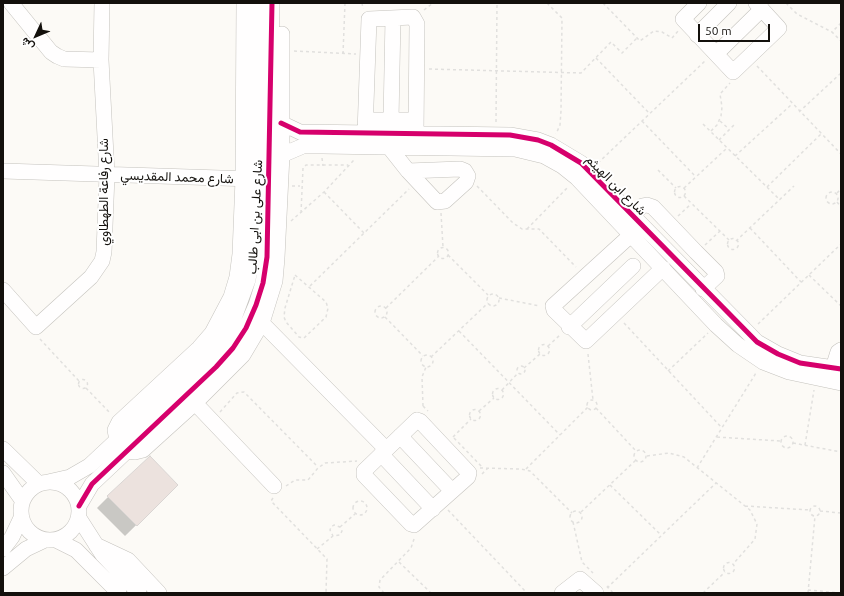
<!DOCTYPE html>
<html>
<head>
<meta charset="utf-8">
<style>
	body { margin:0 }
	#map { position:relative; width:844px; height:596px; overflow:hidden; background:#fcfaf6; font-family:Ubuntu,Vazirmatn,sans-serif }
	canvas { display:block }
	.frame { position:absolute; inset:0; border:4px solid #13100c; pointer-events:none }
	.north { position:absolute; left:16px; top:16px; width:40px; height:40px; -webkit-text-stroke:3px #fff; paint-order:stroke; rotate:226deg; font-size:11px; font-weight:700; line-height:16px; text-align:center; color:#13100c }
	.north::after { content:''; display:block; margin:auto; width:14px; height:18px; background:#13100c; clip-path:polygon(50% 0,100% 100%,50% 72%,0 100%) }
	.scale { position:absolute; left:698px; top:24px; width:72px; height:18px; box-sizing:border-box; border:2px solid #13100c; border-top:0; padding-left:5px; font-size:12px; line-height:14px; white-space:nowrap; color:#13100c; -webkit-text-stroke:3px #fff; paint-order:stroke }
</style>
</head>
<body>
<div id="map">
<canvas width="844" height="596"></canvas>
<div class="frame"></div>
<div class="north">ش</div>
<div class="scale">50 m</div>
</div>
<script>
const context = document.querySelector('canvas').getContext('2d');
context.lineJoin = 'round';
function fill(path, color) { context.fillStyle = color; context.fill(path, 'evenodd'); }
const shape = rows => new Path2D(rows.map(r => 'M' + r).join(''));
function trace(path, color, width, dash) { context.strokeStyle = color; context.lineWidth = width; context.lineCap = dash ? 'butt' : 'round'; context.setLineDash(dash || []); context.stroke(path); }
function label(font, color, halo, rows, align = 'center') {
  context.font = font + ' Ubuntu,Vazirmatn,sans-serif'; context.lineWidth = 4; context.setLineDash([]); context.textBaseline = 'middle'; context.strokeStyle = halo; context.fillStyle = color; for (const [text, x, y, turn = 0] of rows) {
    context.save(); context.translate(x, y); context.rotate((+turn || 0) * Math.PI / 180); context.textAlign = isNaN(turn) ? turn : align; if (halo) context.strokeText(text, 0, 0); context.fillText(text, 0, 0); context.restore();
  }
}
const shadow = shape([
	[177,485,125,536,97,508,108,497]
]);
const building = shape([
	[150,456,178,485,137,526,107,496,150,456]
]);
const path = shape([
	[362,3,363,9],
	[547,3,562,18,561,111,560,125,556,134],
	[603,3,640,41,654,31,662,32,672,38,678,31],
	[786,3,797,14,832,32],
	[424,10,433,3],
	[841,23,832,32,841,41],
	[294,51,356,54],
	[343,54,345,3],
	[596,58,649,113],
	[757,66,841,154],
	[429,69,581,73,611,42,622,53,637,38],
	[799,112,841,73],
	[642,121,696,177],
	[720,121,729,129],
	[496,122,497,3],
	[703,124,780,200],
	[711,131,717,125,721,116,722,107,720,94,730,83],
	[719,140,736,123],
	[735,156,791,105],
	[322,158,323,166],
	[598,163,705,61],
	[658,170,676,188],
	[292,186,300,186],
	[477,186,513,223,522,229,539,229,576,267],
	'674.5 192a5.5 5.5 0 1 1 11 0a5.5 5.5 0 1 1-11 0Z',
	[767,187,821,134],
	[684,188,727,148],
	'826 198a6 6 0 1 1 12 0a6 6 0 1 1-12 0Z',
	[324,192,364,233],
	[837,193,841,189],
	[684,196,729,240],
	[837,202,841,207],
	[301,213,303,168,306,165,348,165],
	[441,213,443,247],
	[678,216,691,204],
	[291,221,324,192,354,160],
	[750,228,801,282],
	[527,229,568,187],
	'727.5 244a5.5 5.5 0 1 1 11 0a5.5 5.5 0 1 1-11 0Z',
	[736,241,794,186],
	[705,245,720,231],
	'437.5 253a5.5 5.5 0 1 1 11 0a5.5 5.5 0 1 1-11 0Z',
	[448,255,488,295],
	[295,275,326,302,328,308,326,317,304,338,299,337,286,322,284,317,285,308,295,275],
	[809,275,841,306],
	[310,286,409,189],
	'487 300a6 6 0 1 1 12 0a6 6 0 1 1-12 0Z',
	[499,298,540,306],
	'375 312a6 6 0 1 1 12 0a6 6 0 1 1-12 0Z',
	[386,308,439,256],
	[385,317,423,356],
	[624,323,722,428],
	[758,324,841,244],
	[459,331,560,435],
	[40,339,79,381],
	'538.5 350a5.5 5.5 0 1 1 11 0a5.5 5.5 0 1 1-11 0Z',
	[548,346,560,335],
	[588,354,593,400],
	'421 361a6 6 0 1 1 12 0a6 6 0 1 1-12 0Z',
	[431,357,488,303],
	'517 370a4 4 0 1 1 8 0a4 4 0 1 1-8 0Z',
	[524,368,540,354],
	[668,371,708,333],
	'78.5 384a4.5 4.5 0 1 1 9 0a4.5 4.5 0 1 1-9 0Z',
	[86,388,111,414],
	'492.5 394a5.5 5.5 0 1 1 11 0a5.5 5.5 0 1 1-11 0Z',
	[502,390,518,373],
	'587 405a5 5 0 1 1 10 0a5 5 0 1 1-10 0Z',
	[423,406,428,411],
	[423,406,422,377,426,367],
	[596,408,636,451],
	'469.5 415a5.5 5.5 0 1 1 11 0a5.5 5.5 0 1 1-11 0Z',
	[479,411,494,398],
	[220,412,237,393,244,392,318,467],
	'781 442a6 6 0 1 1 12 0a6 6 0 1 1-12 0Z',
	[453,437,471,419],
	[717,437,780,441],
	[454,438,483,468],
	[793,443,841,452],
	[805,445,814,390],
	'634 456a6 6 0 1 1 12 0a6 6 0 1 1-12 0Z',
	[647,456,669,453,684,457,750,510,757,524,755,539,733,564],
	[480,468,521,469,530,471,572,513],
	[697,468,756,373],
	[526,469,588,407],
	[482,474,488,468],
	[610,485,661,535],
	[286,486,295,480,308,480,318,468,325,463,357,461],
	[273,498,271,501,327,559,326,593],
	'353 508a7 7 0 1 1 14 0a7 7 0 1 1-14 0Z',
	[745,506,810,510],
	'810 511a5 5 0 1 1 10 0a5 5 0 1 1-10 0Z',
	[448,510,527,593],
	'570 517a6 6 0 1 1 12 0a6 6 0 1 1-12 0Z',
	[820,511,841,513],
	[581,512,636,460],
	[573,522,582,562,593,573],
	[340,527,355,514],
	[317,549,333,536,340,535,342,531,340,527,334,525,331,527,330,530,333,536],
	[399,562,431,593],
	'723.5 568a5.5 5.5 0 1 1 11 0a5.5 5.5 0 1 1-11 0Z',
	[607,586,613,593],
	[607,588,716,483],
	[808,590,841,593],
	[384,593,379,587,380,580,411,548,415,536],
	[703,593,725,572],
	[808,593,815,516]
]);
const minor = shape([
	[11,3,51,52,57,56,64,59,101,60],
	[699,3,683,19,733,72,779,28,756,3],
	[697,35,729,3],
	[716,54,762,9],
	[366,120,415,120],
	[391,120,393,18],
	[281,123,300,132,510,135,538,140,551,145,581,163,757,342,778,354,800,363,841,369],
	[365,133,369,19,413,17,417,24,416,134],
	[389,147,408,171,437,202,445,201,466,182,468,176,465,171,460,169,408,171],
	[282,155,303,146,322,146,515,149,544,156,562,166,577,178,716,325,738,345,763,362,789,372,841,383],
	[3,171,252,179],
	[632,215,642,206,647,205,653,207,696,252,716,272,717,276,703,289],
	[632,234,553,306,554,310,586,341,663,268],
	[3,290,36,327,91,277,102,261,104,252,107,175,101,60,102,3],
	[262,323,386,449],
	[569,327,633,266],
	[833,368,838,352,841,350],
	[195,403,274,486],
	[417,420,420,421,469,473,468,477,414,525,411,524,364,475,364,471,417,420],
	[400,436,452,491],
	[117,440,115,430,119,422,199,348,212,333,231,297,237,277,240,254,243,179,244,3],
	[3,449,39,484],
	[127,451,135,452,143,450,195,403,243,355,262,323,275,281,277,258,282,155,282,34],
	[381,454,433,509],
	[3,473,22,500],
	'21 511a29 29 0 1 1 58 0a29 29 0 1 1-58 0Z',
	[48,482,70,477,89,466,207,356,221,340,233,321,248,280,252,256,257,3],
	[79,506,92,484,216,367,233,348,246,328,256,305,263,283,267,257,272,3],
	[79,518,102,554,139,593],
	[56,540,76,550,119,593],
	[96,545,128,560,159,593],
	[3,549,12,537,21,518],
	[3,568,26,549,45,540],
	[562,593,580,579,596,593]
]);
const cycleway = shape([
	[281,123,300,132,510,135,538,140,551,145,581,163,757,342,778,354,800,363,841,369],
	[79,506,92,484,216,367,233,348,246,328,256,305,263,283,267,257,272,3]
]);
const streetNames = [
	["شارع محمد المقديسي",177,177,2],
	["شارع ابن الهيثم",616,185,45],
	["شارع رفاعة الطهطاوي",104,192,-90],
	["شارع على بن ابى طالب",255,217,-87]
];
fill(shadow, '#0003');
fill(building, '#ece2de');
trace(building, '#d9d5d3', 1);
trace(minor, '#c4c2bd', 16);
trace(path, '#e1e0de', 1.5, [3, 3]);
trace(minor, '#fffefe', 15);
trace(cycleway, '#d6006c', 5);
label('13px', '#13100c', '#fff', streetNames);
</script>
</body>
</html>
